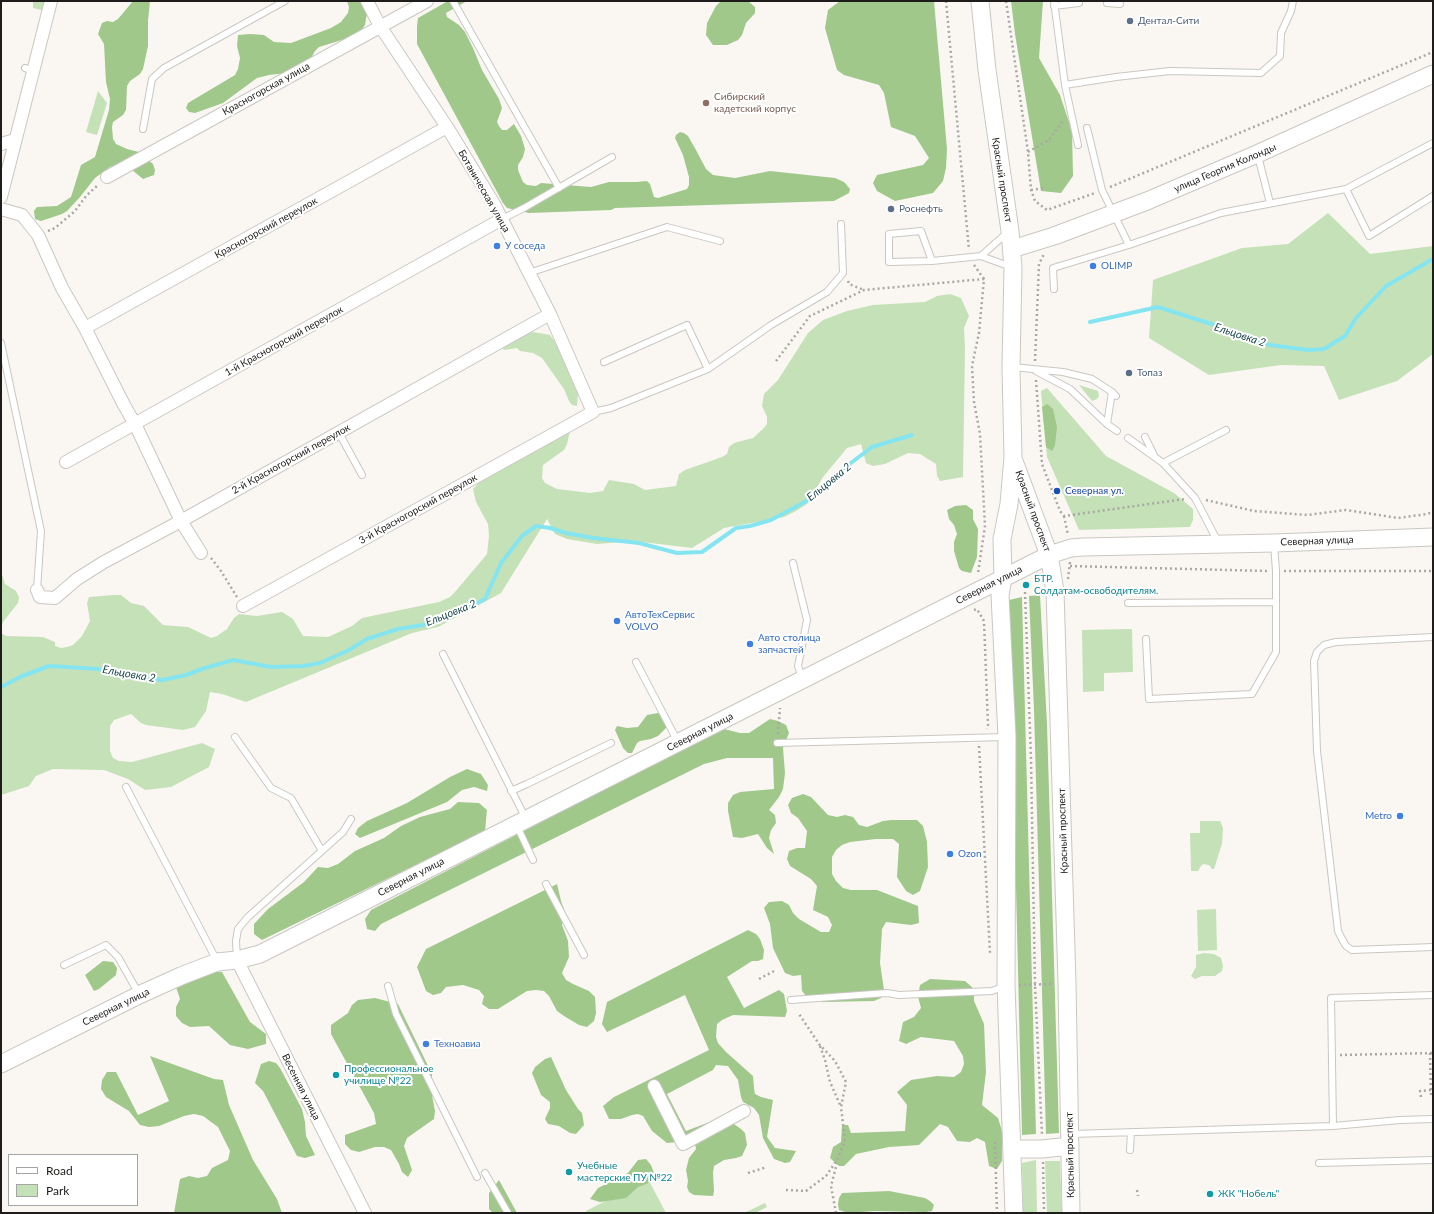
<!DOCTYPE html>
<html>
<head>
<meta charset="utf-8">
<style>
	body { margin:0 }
	#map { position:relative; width:1434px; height:1214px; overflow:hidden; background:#faf7f3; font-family:Lato,sans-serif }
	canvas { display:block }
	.frame { position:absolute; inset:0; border:2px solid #1e1d1b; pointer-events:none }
	.legend { position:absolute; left:8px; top:1154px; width:130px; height:52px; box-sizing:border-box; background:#fff; border:1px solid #a5a5a4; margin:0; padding:5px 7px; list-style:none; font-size:12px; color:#1e1d1b }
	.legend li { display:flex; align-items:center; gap:8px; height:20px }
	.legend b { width:20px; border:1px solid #a5a5a4 }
</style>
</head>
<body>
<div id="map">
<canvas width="1434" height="1214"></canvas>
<div class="frame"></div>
<ul class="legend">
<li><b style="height:5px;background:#fff"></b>Road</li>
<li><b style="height:11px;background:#c5e1b7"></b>Park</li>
</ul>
</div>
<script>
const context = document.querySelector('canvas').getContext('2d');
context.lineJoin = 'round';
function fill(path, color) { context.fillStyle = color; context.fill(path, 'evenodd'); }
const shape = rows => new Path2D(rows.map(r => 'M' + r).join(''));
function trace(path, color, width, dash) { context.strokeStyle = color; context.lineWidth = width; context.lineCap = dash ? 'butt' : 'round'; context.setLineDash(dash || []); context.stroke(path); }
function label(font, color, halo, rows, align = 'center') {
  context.font = font + ' Lato,sans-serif'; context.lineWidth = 4; context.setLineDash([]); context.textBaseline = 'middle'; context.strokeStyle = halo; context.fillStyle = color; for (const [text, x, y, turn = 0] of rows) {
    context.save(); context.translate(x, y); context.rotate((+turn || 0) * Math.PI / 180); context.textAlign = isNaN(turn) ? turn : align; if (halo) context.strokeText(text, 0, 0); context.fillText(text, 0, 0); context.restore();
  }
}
const green = shape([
	[33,1,47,1,45,8,41,10,33,8],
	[98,91,107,103,97,135,86,132],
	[1328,213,1370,254,1433,246,1433,354,1397,381,1339,400,1324,366,1281,365,1209,375,1149,338,1153,280,1242,248,1288,244],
	[950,294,961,298,969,316,964,328,965,348,963,477,940,481,937,476,936,464,920,454,908,453,885,464,873,466,866,463,861,444,847,448,823,477,807,504,796,511,784,517,724,528,692,548,634,541,597,544,567,539,555,534,547,519,501,593,438,627,412,633,246,702,222,694,210,692,206,711,195,727,183,730,146,725,141,723,131,714,114,720,110,726,110,751,113,758,119,761,132,762,202,743,215,749,209,767,171,787,145,790,128,779,104,770,53,769,36,776,29,786,1,795,1,633,6,636,43,637,55,642,55,646,61,648,67,647,73,645,82,636,90,621,87,603,89,597,114,595,121,595,131,603,144,606,163,625,188,627,211,638,217,636,227,629,234,618,239,614,257,616,282,612,293,619,303,636,328,637,352,626,362,618,439,602,450,597,455,592,487,554,489,536,488,524,476,502,473,489,481,480,494,474,499,464,565,428,570,431,567,444,564,450,543,465,542,478,545,483,557,489,590,493,603,491,609,480,634,484,645,490,676,486,679,474,685,470,722,457,727,454,729,447,734,443,753,438,763,429,767,424,767,417,762,406,764,394,778,380,808,333,823,320,847,311,873,305,925,302,937,296],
	[533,332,550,335,568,360,578,393,577,406,572,405,569,401,564,389,542,358,533,353,520,351,517,348,504,350,501,345,512,338],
	[1079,385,1098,391,1099,396,1097,399,1092,401],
	[1047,388,1106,456,1174,493,1193,509,1193,520,1190,527,1079,530,1047,457,1041,391],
	[1,572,5,584,16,591,19,597,18,603,3,622,1,630],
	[1132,629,1133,672,1104,673,1104,691,1083,692,1082,630],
	[1200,821,1220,821,1223,828,1222,844,1214,869,1212,869,1209,865,1203,864,1201,866,1198,871,1191,871,1190,833,1200,833],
	[1216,909,1217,950,1198,951,1197,910],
	[1204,953,1214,954,1221,958,1223,966,1222,971,1215,976,1202,976,1195,979,1191,976,1196,967,1196,955],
	[1036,1160,1037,1213,1023,1213,1022,1163],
	[1045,1161,1060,1161,1062,1213,1047,1213],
	[648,1179,666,1213,587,1213,586,1211],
	[765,1203,767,1207,755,1213,744,1213]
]);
const forest = shape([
	[133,1,150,1,148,21,148,46,143,69,140,74,130,81,127,86,126,110,123,115,113,122,112,127,113,139,116,144,127,149,139,152,153,164,155,170,154,175,143,179,126,165,121,163,110,167,95,178,80,197,67,211,62,214,41,221,35,219,34,211,37,207,57,206,71,197,81,165,95,157,109,110,110,99,106,82,104,44,98,34,102,23,107,21,113,22,118,19],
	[347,1,363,1,367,13,365,25,358,35,319,47,315,51,304,71,269,75,257,78,223,103,195,113,189,112,186,108,188,103,235,75,238,69,240,58,237,46,238,35,250,34,264,35,274,42,291,43,331,28,341,22,348,13,349,7],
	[448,1,467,1,446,13,447,17,459,25,465,32,473,48,482,70,499,99,502,108,497,122,499,126,502,130,507,130,514,124,521,136,525,149,523,157,518,165,518,170,523,182,527,185,536,186,541,183,591,187,609,182,636,182,647,181,650,184,654,197,658,198,687,189,689,185,689,177,683,155,675,138,676,135,680,132,684,133,688,136,696,150,706,169,713,175,735,178,770,171,835,178,844,182,850,189,849,193,834,201,615,208,611,210,529,213,507,208,503,203,417,44,417,26,418,18],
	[721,1,748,1,755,7,755,13,746,23,742,35,738,40,727,45,713,45,706,35,707,23,716,6],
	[840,1,934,1,947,149,946,168,943,181,933,193,895,201,877,191,873,183,877,175,923,165,929,158,915,136,891,127,884,93,879,85,844,75,837,70,825,28,828,10],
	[1011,1,1043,1,1039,58,1060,95,1072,131,1073,176,1061,193,1041,191,1015,34],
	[1047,404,1053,409,1057,427,1055,445,1052,451,1046,447,1042,407],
	[966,505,973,510,973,519,978,529,977,557,971,573,962,571,959,568,954,551,954,542,957,534,954,525,949,519,947,510,955,506],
	[1040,595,1047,724,1059,1133,1046,1134,1034,710,1029,596],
	[1022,597,1036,1134,1022,1135,1009,600],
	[658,713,661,715,666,725,666,728,658,736,651,739,640,741,637,743,632,753,628,753,623,748,615,730,617,726,627,728,638,727,647,715],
	[770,719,778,721,786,725,789,733,783,748,785,773,783,789,779,797,769,810,775,815,776,823,771,830,769,838,774,854,767,848,758,834,742,838,733,837,728,811,728,803,733,795,740,792,774,789,773,758,727,758,704,764,381,924,375,931,367,929,365,919,371,910,686,747,724,729,740,733,749,733],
	[467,769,481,774,488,785,487,791,474,787,462,790,447,802,360,838,355,834,358,828,367,821,407,803,450,777],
	[803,794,811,797,828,815,837,817,845,815,853,817,859,825,867,827,883,821,891,820,917,820,923,826,927,842,928,867,920,891,913,895,906,891,897,877,899,844,893,839,876,839,850,842,842,845,836,850,832,857,832,874,836,881,843,888,851,890,877,890,918,906,919,923,911,925,886,922,882,929,880,963,884,990,881,998,874,1001,823,1002,807,997,802,991,801,975,793,976,785,973,773,948,770,924,764,908,769,902,782,901,789,905,793,913,799,919,821,932,829,932,832,925,828,917,813,910,817,886,811,879,790,866,787,859,789,851,797,848,805,848,807,831,798,818,791,813,788,805,792,798],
	[458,802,479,803,487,810,485,831,262,940,254,934,254,924,268,909,304,882,318,867,328,868,338,864,355,851,384,838,401,826,420,817,450,809],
	[557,884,561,901,564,909,562,925,568,941,569,957,562,973,566,980,573,984,589,991,595,997,596,1013,594,1021,587,1027,579,1025,564,1016,557,1011,549,996,544,991,536,990,527,991,498,1009,489,1009,482,1004,484,996,479,990,463,985,446,987,441,993,433,995,426,991,417,967,426,949],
	[748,930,756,934,760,939,764,950,763,959,758,961,752,961,727,977,744,1008,779,990,784,994,787,1011,785,1017,733,1015,722,1020,717,1024,716,1037,718,1043,726,1052,753,1076,754,1088,755,1094,761,1097,773,1100,767,1137,775,1148,796,1151,790,1162,785,1163,774,1159,763,1138,759,1115,754,1108,743,1102,741,1097,738,1080,728,1066,716,1065,713,1070,667,1094,686,1131,720,1118,731,1122,741,1129,745,1133,747,1145,742,1156,736,1158,724,1160,714,1166,713,1173,714,1191,713,1196,694,1195,689,1192,687,1187,688,1181,686,1170,689,1158,696,1149,695,1143,689,1141,667,1143,652,1131,643,1116,638,1114,632,1115,621,1119,609,1119,603,1106,614,1097,709,1050,685,995,607,1032,602,1024,607,1002],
	[103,961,113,962,117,968,116,975,99,989,94,991,85,975],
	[203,972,222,972,250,1022,266,1034,266,1044,248,1049,230,1045,209,1026,190,1027,182,1023,176,1016,176,1007,180,999,176,987],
	[930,979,965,981,974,989,974,1001,984,1024,986,1072,982,1105,998,1118,1002,1131,1002,1161,997,1169,989,1166,985,1142,977,1138,970,1142,957,1141,948,1127,940,1124,919,1145,889,1147,856,1154,844,1166,839,1166,830,1158,833,1147,841,1142,842,1125,848,1125,851,1133,905,1131,907,1105,897,1092,911,1080,937,1076,954,1077,961,1072,964,1064,963,1056,954,1041,921,1037,906,1044,899,1041,903,1022,914,1017,921,1008,918,997,920,985],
	[375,998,398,1004,432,1074,432,1095,435,1111,434,1119,407,1138,404,1146,412,1170,408,1177,402,1172,399,1164,391,1150,384,1147,375,1147,359,1152,351,1150,345,1144,345,1135,376,1124,374,1113,331,1034,331,1025,348,1013,352,1005,358,1000],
	[150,1056,214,1079,223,1080,229,1105,253,1160,277,1199,282,1213,174,1213,180,1179,189,1176,198,1178,207,1176,212,1168,228,1160,230,1151,218,1127,203,1116,194,1114,184,1116,159,1126,149,1127,140,1125,129,1111,106,1097,101,1089,102,1080,107,1072,116,1072,138,1115,169,1101],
	[551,1057,566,1090,578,1109,582,1113,584,1125,576,1134,570,1133,559,1126,548,1124,545,1119,550,1108,550,1102,541,1095,532,1073,535,1067,545,1059],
	[269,1061,276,1063,280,1068,302,1109,305,1122,306,1136,315,1155,305,1158,297,1156,263,1091,255,1083,261,1064],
	[646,1159,651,1165,654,1173,654,1181,638,1187,626,1198,600,1202,590,1199,598,1188,628,1173,638,1160],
	[499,1180,517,1213,493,1213,489,1209,489,1193],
	[889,1191,925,1198,930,1201,934,1205,932,1211,926,1212,874,1211,848,1213,839,1210,838,1204,839,1198,842,1193]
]);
const stream = shape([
	[1090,322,1158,307,1221,327,1251,340,1270,345,1308,350,1324,349,1345,336,1356,318,1386,286,1433,259],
	[1,687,22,676,49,666,98,669,130,677,163,680,186,675,205,668,233,660,271,667,304,666,320,663,347,651,367,639,398,629,429,624,470,607,485,599,501,563,522,536,536,526,550,528,566,533,593,538,639,543,677,553,702,552,736,528,750,526,771,520,810,499,835,475,872,447,912,435]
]);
const path = shape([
	[946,1,969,250],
	[1006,1,1028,152,1031,190,1035,201,1047,210,1095,193],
	[1028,152,1049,140,1064,120],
	[1110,187,1433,52],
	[1031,190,1045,188],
	[48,231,55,228,75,211,86,196,98,185],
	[974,265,984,279],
	[848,281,849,284,864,290],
	[776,361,810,316,864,290,984,279,979,333,972,366,974,402,980,434,985,526,978,573],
	[1035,361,1039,264,1044,254],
	[1036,380,1042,464,1060,511,1064,516,1185,499],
	[1206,500,1254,511,1307,515,1346,510,1398,518,1427,514,1433,512],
	[1064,516,1068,535],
	[211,558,221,571,237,597],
	[1070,566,1269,571],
	[1284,571,1433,571],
	[1068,579,1070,562],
	[1025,592,1031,759,1035,985,1042,1135],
	[974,610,977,609,984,621,988,725,987,729],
	[778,734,780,708],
	[979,746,990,953],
	[759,979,776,970],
	[1019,985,1054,984],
	[820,1046,825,1060,830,1082,841,1107],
	[1430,1053,1431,1095,1433,1097],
	[1340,1055,1433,1053],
	[1421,1097,1420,1091,1431,1090],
	[995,1142,997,1213],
	[1043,1162,1044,1213],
	[748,1173,767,1167],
	[786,1190,806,1191,826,1176,837,1160,845,1141,841,1107,846,1082,835,1061,819,1044,799,1014],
	[1137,1190,1138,1196],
	[836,1213,831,1186,837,1163]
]);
const lane = shape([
	[453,1,559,188],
	[1054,1,1065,85,1116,77,1170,71,1261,73,1280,56,1281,33,1291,11,1293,1],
	[1107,3,1120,4],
	[1054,6,1079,3],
	[25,68,33,71],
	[1065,85,1078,145],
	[1087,128,1102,190,1129,245],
	[143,129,152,79,164,68,285,1],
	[1258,156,1270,203],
	[1346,189,1369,236,1433,196],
	[502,219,524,208,612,157],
	[981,256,1008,232],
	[932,261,921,231,889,234,889,262,932,261,981,256,1011,267],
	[529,273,667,227,720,241],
	[1054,289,1053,268,1129,245,1221,213,1346,189,1433,143],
	[1,343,41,531,37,590],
	[604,362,687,325,708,369],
	[1013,367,1063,372,1092,379,1112,392,1116,396],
	[1036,371,1070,389,1107,424,1117,431],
	[593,412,611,408,708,369,771,325,827,292,843,273,841,224],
	[1107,424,1112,392],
	[339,433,362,475],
	[1145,437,1154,455],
	[1128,438,1163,463,1195,498,1218,542],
	[1163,463,1226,430],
	[793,563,807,620,798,666,802,678],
	[1128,603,1276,602],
	[1433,637,1336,642,1324,645,1317,652,1314,661,1317,751,1338,931,1342,939,1346,946,1352,950,1433,947],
	[1146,639,1149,699,1252,694,1276,652,1276,571,1274,544],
	[443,654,526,819],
	[636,662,678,742],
	[235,737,271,788,291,798,322,851],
	[777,743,1005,737],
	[126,787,217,961],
	[511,791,527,784,611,743],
	[517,826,533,860],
	[546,884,584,955],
	[237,959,236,941,238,929,248,917,343,832,351,819],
	[64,965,106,945,118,957,139,994],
	[388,986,396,1014,477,1177],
	[791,1000,887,993,899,995,992,991,1005,986],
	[1333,1126,1331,998,1433,995],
	[1071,1134,1333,1126,1400,1120,1433,1119],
	[1130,1150,1131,1132],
	[1319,1163,1433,1160],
	[485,1173,508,1213]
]);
const street = shape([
	[1,144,15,140],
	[107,177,427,1],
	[1,197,51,1],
	[1,209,22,215,38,235,62,288,85,328,124,405,135,424,181,521,201,553],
	[85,328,447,127],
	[66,462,502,219],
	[37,590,40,597,55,598,77,579,104,562,181,521,550,314],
	[243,606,593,412,550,314,494,204,447,127,380,26,367,1],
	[237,960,365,1213],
	[654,1086,683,1144,744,1111]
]);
const secondary = shape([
	[980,1,987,70,1010,231,1013,268,1011,367,1013,457,1009,504,1002,539,1003,578,1000,595,1007,737,1006,985,1014,1213],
	[1012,249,1054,236,1147,201,1257,154,1433,74],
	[1014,461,1049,555,1055,591,1067,983,1071,1213],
	[1,1064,139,995,181,976,217,962,237,960,260,954,1049,555,1071,548,1083,547,1274,543,1433,537],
	[1012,1149,1042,1149,1070,1146]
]);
const markers = [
	[1130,21,4,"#5c6f8a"],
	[706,103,4,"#8d6e63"],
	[891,209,4,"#5c6f8a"],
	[497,246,4,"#3f7fe0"],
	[1093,266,4,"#3f7fe0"],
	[1129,373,4,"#5c6f8a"],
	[1057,491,4,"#1a4fb4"],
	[1026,585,4,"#0f9aa8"],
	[617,621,4,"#3f7fe0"],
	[750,644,4,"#3f7fe0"],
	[1400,816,4,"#3f7fe0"],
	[950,854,4,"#3f7fe0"],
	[426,1044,4,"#3f7fe0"],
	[336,1075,4,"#0f9aa8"],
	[569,1172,4,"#0f9aa8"],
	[1210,1194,4,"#0f9aa8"]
];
const serviceNames = [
	["Дентал-Сити",1138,21],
	["Роснефть",899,209],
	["Топаз",1137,373]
];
const streetNames = [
	["Красногорская улица",266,89,-29],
	["улица Георгия Колонды",1225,168,-23],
	["Красный проспект",1002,180,81],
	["Ботаническая улица",484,191,60],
	["Красногорский переулок",266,228,-29],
	["1-й Красногорский переулок",284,341,-29],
	["2-й Красногорский переулок",291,459,-29],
	["3-й Красногорский переулок",418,509,-29],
	["Красный проспект",1033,511,70],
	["Северная улица",1317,541,-2],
	["Северная улица",989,585,-27],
	["Северная улица",700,732,-27],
	["Красный проспект",1063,831,-92],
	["Северная улица",411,877,-27],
	["Северная улица",116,1007,-26],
	["Весенняя улица",301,1087,63],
	["Красный проспект",1070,1155,-91]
];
const educationNames = [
	["Сибирский",714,97],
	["кадетский корпус",714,109]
];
const shopNames = [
	["У соседа",505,246],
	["OLIMP",1101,266],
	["АвтоТехСервис",625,615],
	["VOLVO",625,627],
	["Авто столица",758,638],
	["запчастей",758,650],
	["Metro",1392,816,"right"],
	["Ozon",958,854],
	["Техноавиа",434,1044]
];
const transitNames = [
	["Северная ул.",1065,491]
];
const cultureNames = [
	["БТР.",1034,579],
	["Солдатам-освободителям.",1034,591],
	["Профессиональное",344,1069],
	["училище №22",344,1081],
	["Учебные",577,1166],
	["мастерские ПУ №22",577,1178],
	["ЖК \"Нобель\"",1218,1194]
];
const waterNames = [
	["Ельцовка 2",1240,335,18],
	["Ельцовка 2",829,482,-39],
	["Ельцовка 2",451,613,-22],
	["Ельцовка 2",129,674,10]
];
fill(green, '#c5e1b7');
fill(forest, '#a0c88b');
trace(stream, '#84e5f1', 4);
trace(lane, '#cac7c3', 8);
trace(street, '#cac7c3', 14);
trace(secondary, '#cac7c3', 19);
trace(path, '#aaa7a4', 2.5, [2, 3]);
trace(lane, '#fff', 6);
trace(street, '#fff', 12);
trace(secondary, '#fff', 17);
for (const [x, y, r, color] of markers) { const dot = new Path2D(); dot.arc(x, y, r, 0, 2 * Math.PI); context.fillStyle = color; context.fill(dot); trace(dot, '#fff', 1.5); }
label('10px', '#4e5e75', '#fff', serviceNames, 'left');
label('10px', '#1e1d1b', '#fff', streetNames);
label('10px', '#785e54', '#fff', educationNames, 'left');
label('10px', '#366cbe', '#fff', shopNames, 'left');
label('10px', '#164399', '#fff', transitNames, 'left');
label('10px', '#0d838f', '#fff', cultureNames, 'left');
label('italic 11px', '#1b474d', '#fff', waterNames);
</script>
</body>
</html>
